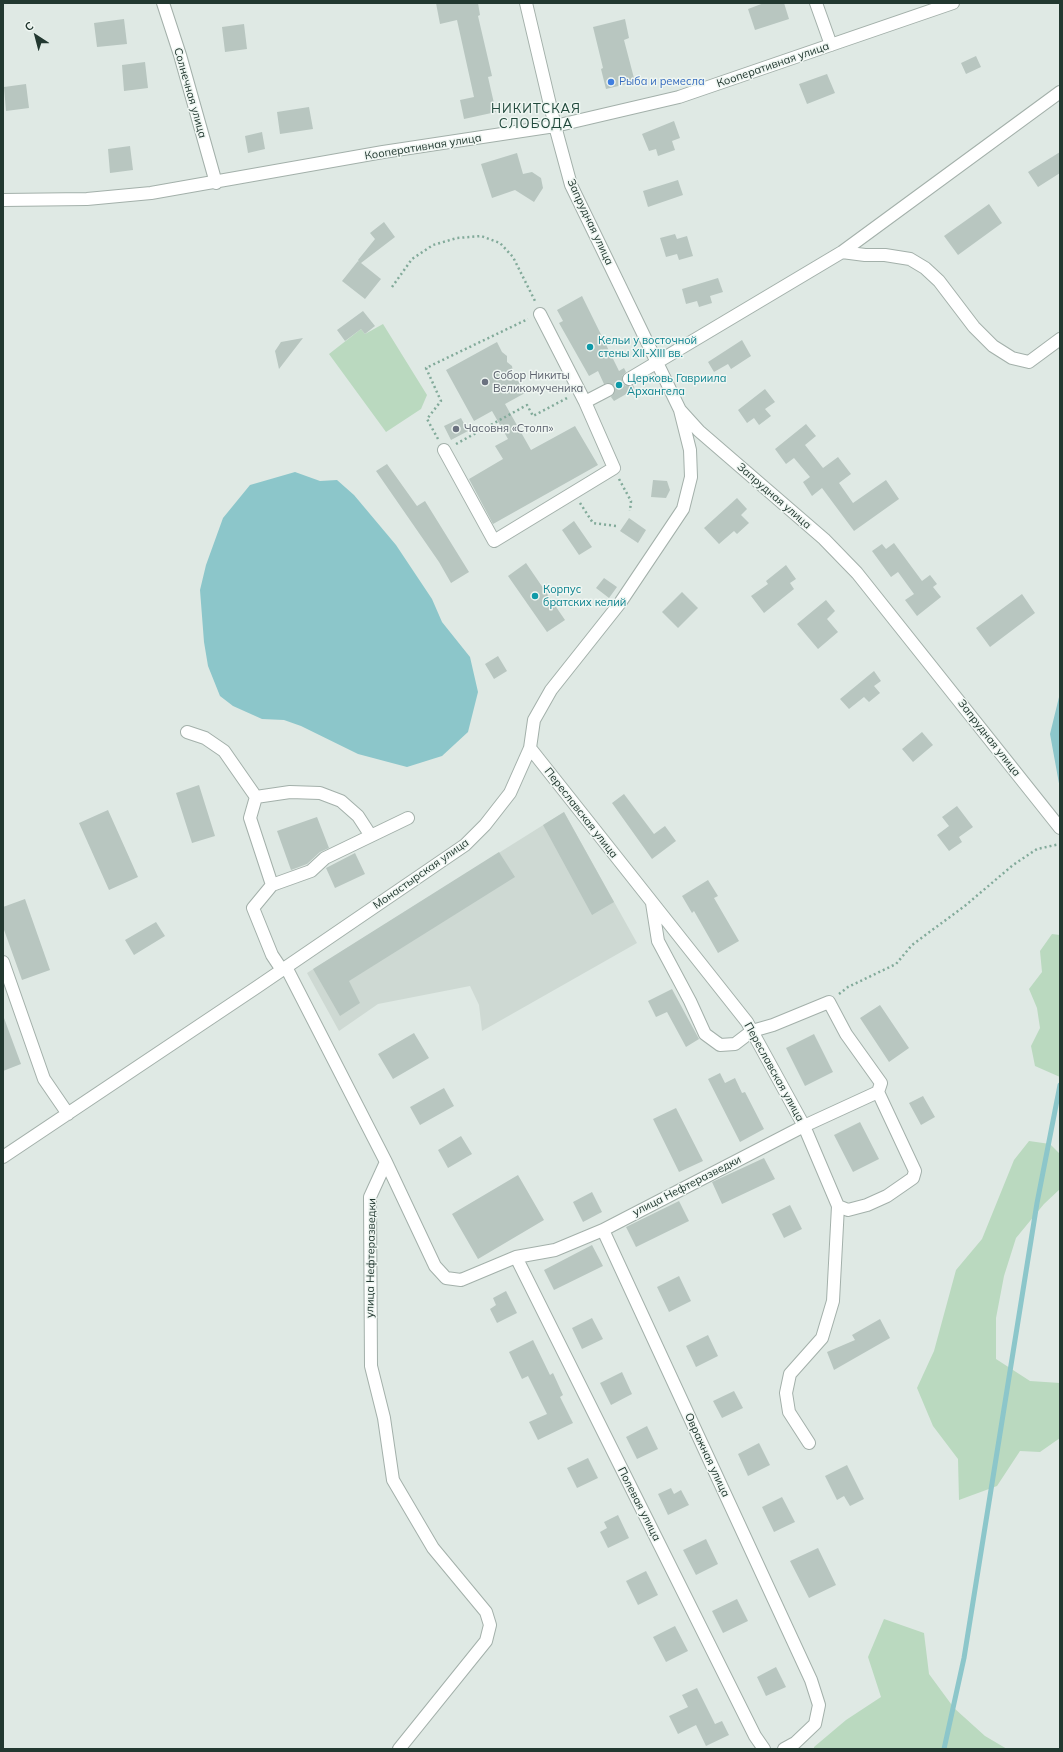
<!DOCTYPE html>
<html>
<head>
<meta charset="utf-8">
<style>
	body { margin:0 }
	#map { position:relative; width:1063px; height:1752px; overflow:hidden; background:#dfe9e4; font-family:Mulish,sans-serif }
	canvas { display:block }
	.frame { position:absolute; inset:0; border:4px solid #223830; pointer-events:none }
	.north { position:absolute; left:16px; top:16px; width:40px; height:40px; -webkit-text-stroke:3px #eff6f2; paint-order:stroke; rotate:324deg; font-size:11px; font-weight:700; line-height:16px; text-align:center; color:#223830 }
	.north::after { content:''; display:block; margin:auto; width:14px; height:18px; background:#223830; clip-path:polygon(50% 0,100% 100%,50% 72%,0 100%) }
</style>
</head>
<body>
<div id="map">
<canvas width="1063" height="1752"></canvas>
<div class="frame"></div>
<div class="north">С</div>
</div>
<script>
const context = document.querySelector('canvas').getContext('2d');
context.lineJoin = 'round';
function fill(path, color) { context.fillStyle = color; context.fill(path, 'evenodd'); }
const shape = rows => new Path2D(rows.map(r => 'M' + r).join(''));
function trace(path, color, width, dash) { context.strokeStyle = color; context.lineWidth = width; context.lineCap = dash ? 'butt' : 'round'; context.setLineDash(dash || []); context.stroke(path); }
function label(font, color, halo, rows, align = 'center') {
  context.font = font + ' Mulish,sans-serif'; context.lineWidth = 3; context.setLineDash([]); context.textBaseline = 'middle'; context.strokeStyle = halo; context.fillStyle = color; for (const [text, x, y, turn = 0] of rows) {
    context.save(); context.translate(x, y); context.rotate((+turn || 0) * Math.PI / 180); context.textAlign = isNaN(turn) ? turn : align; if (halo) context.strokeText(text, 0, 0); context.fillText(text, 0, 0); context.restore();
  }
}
const built = shape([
	[564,812,637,943,482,1031,479,1005,470,986,378,1004,339,1031,307,973]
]);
const green = shape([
	[383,324,427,395,421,409,386,432,329,354,361,329,365,334],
	[1052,934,1060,935,1060,1077,1035,1066,1031,1046,1040,1028,1037,1008,1029,989,1042,972,1040,951],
	[1029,1141,1050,1144,1060,1154,1060,1189,1044,1204,1016,1238,1004,1276,996,1318,996,1359,1030,1381,1060,1383,1060,1438,1040,1452,1020,1451,997,1486,959,1500,958,1459,933,1426,917,1388,934,1351,956,1270,982,1239,1014,1160],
	[884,1619,924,1633,929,1674,954,1708,985,1736,1007,1749,814,1749,814,1747,846,1720,881,1697,868,1657]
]);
const water = shape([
	[295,472,320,481,337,480,354,495,396,545,432,599,442,622,470,657,478,692,468,732,442,756,407,767,358,754,301,726,284,720,262,719,233,706,220,696,208,666,204,642,200,590,206,565,223,518,250,485],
	[1060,693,1060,789,1050,734]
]);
const stream = shape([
	[944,1749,964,1658,1037,1203,1060,1085]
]);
const building = shape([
	[436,3,478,3,480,15,478,16,492,76,488,77,496,112,464,119,460,100,474,97,457,20,440,24],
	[764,3,784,3,789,19,755,30,748,9],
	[124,19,127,44,97,47,94,23],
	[625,19,629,38,624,40,635,82,606,89,601,69,603,68,593,27],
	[244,24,247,49,225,52,222,27],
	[976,56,981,67,966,74,961,63],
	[145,62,148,88,124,91,122,65],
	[827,74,835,93,807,104,799,84],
	[26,84,29,108,6,111,4,87],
	[309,107,313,129,280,134,277,112],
	[674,121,680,138,672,141,675,150,658,156,656,149,649,151,642,134],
	[262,132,265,149,248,153,245,136],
	[130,146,133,170,110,173,108,149],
	[1060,152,1060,173,1038,187,1028,172],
	[517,153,523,174,532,172,541,178,543,188,534,202,515,190,492,198,481,164],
	[678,180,683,195,648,207,643,191],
	[989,204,1002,223,958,255,944,236],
	[384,222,395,237,361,263,381,279,365,299,342,281,358,261,359,262,358,260,375,239,370,233],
	[675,234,677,239,687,236,693,256,679,260,677,254,666,257,660,238],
	[718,278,723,292,710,296,712,303,699,307,697,301,686,304,682,289],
	[582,296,619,371,624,368,626,372,622,376,622,382,626,386,633,385,635,389,614,401,611,397,615,391,614,386,609,383,604,384,598,371,589,376,559,323,563,321,557,310],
	[363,311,375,326,365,334,361,329,345,341,337,330],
	[303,338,279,369,275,351,281,342],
	[742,340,751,356,731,369,728,364,714,372,708,362],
	[497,342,502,352,507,356,507,362,512,366,513,372,525,393,505,404,531,450,575,426,598,465,493,524,469,479,503,459,495,446,508,439,492,411,474,421,446,370],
	[765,389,775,402,765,409,771,416,759,425,754,418,747,423,738,410],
	[461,418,468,431,451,440,444,426],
	[806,424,816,436,805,445,823,468,838,457,851,474,839,483,853,503,886,480,899,499,854,531,822,488,812,496,803,482,810,477,794,458,786,464,775,449],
	[387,464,417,506,425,501,469,572,451,583,439,562,376,471],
	[653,480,667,481,670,490,666,498,651,497],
	[737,498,747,509,741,515,749,523,737,534,734,531,719,544,704,528],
	[629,518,646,530,638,543,620,531],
	[574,521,592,547,579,555,562,530],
	[894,543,922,581,930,575,937,584,933,587,941,597,917,616,905,600,914,594,898,572,891,577,872,551,882,544,886,549],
	[526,563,565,620,547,632,508,576],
	[786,565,796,579,790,583,794,589,764,613,751,596,768,584,766,581],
	[604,578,617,587,609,598,596,588],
	[682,592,698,608,678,628,662,612],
	[1022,594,1035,613,990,647,976,628],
	[826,600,835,611,827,619,838,632,818,649,797,624],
	[498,656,507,671,494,679,485,664],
	[874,671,881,681,874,686,880,693,869,702,864,697,849,709,840,699],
	[922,732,933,745,913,762,902,749],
	[199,785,215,836,192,843,176,793],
	[624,794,654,834,665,826,676,841,652,859,612,803],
	[957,806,973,827,959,837,962,842,949,851,937,835,949,826,942,817],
	[108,810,138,877,109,890,79,823],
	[564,812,614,902,592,915,543,825],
	[317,817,329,848,320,852,307,864,291,870,277,831],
	[499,852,515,877,349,981,360,1003,340,1016,313,969],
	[355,853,365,874,335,888,326,868],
	[708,880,718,896,714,898,739,941,718,953,694,911,692,913,682,896],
	[25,899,50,970,22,980,3,927,3,907],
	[156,922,165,936,134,955,125,940],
	[672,989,699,1039,686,1047,667,1012,656,1017,648,1001],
	[880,1005,909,1048,889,1062,860,1018],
	[3,1018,4,1018,21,1064,3,1071],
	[414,1033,429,1058,393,1079,378,1054],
	[814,1034,833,1072,805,1086,786,1048],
	[720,1073,725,1083,735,1078,742,1093,745,1092,764,1129,740,1142,708,1079],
	[444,1088,454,1106,420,1125,410,1107],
	[923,1096,935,1117,921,1125,909,1103],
	[676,1108,703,1161,679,1172,653,1119],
	[860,1122,879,1159,853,1172,834,1135],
	[461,1136,472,1154,448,1168,438,1150],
	[764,1158,775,1179,722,1204,712,1182],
	[518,1175,544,1220,478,1259,452,1214],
	[592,1192,602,1212,583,1222,573,1202],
	[679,1201,689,1221,636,1247,626,1227],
	[790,1205,802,1229,784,1238,772,1214],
	[592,1245,603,1266,554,1290,544,1270],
	[679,1276,691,1301,669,1312,657,1287],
	[506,1291,517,1313,497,1323,490,1309,496,1305,493,1298],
	[592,1318,603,1339,582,1349,572,1328],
	[880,1319,890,1338,834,1370,827,1352,855,1340,852,1335],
	[708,1335,718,1356,696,1367,686,1346],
	[533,1340,550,1375,553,1373,563,1395,560,1397,573,1423,538,1440,529,1422,547,1414,528,1376,522,1379,509,1352],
	[622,1372,632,1394,611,1405,600,1383],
	[734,1391,743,1408,722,1418,713,1401],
	[647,1426,658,1449,637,1459,626,1437],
	[759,1443,770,1465,748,1476,738,1454],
	[588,1458,598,1478,577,1488,567,1468],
	[847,1465,864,1499,850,1506,844,1496,837,1500,825,1476],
	[671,1488,674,1494,681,1490,689,1505,668,1515,658,1494],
	[782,1497,795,1522,774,1532,762,1507],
	[618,1515,629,1538,608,1548,600,1532,607,1528,604,1522],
	[706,1539,718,1564,696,1575,683,1550],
	[818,1548,836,1585,809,1598,790,1561],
	[646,1571,658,1595,638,1605,626,1581],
	[737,1599,748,1621,723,1633,712,1611],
	[675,1626,688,1651,666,1662,653,1637],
	[776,1667,786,1687,766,1696,757,1677],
	[697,1688,715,1724,722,1721,729,1735,706,1746,696,1725,678,1734,669,1716,688,1707,682,1695]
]);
const minorTunnel = shape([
	[608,390,629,379]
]);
const path = shape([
	[392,287,412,259,433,245,457,238,481,236,500,243,513,257,536,303],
	[438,439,427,419,441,401,426,368,528,319],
	[456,444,527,405,533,416,569,397],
	[619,479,631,501,630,511],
	[580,503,593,523,616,526],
	[839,994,848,987,896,964,912,945,966,905,1013,865,1037,849,1060,844]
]);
const minor = shape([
	[163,3,180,55,216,183],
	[526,3,555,126,571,185,680,410,699,431,824,539,857,573,1060,828],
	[816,3,831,45],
	[3,200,87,199,151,193,383,152,555,126,679,97,953,3],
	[842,252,865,255,885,255,910,259,925,268,939,281,974,327,993,346,1012,358,1029,362,1060,339],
	[629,379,842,252,1060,92],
	[585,402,608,390],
	[444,450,494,541,614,468,585,402,540,314],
	[187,732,205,738,224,751,256,797,250,818,272,885,253,908,272,955,282,970],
	[530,748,747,1022,804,1126,838,1206,833,1301,822,1338,790,1374,786,1393,789,1412,809,1443],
	[256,797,290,792,320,793,341,801,358,816,371,836],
	[272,885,311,871,325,858,408,818],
	[652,903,658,941,690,1001,705,1034,720,1045,735,1044,752,1031,773,1025,829,1002,846,1034,881,1083,878,1092,915,1171,913,1178,887,1196,867,1205,848,1210,838,1206],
	[3,962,44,1079,68,1114],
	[286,967,386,1162],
	[3,1157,257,987,465,845,485,825,510,793,530,748,534,720,551,690,620,603,683,509,691,477,690,450,680,410],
	[603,1230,811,1680,819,1705,815,1724,795,1743,784,1749],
	[516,1257,755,1736,764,1749],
	[399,1749,486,1641,490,1625,486,1612,433,1548,393,1480,384,1418,371,1366,370,1197,386,1162,435,1266,446,1278,461,1280,516,1257,555,1250,603,1230,804,1126,878,1092]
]);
const markers = [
	[611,82,4,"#3f7fe0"],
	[590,347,4,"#0f9aa8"],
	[485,382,4,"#6b7280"],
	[619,385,4,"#0f9aa8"],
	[456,429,4,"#6b7280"],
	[535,596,4,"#0f9aa8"]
];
const streetNames = [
	["Кооперативная улица",773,65,-19],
	["Солнечная улица",190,93,74],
	["Кооперативная улица",423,147,-9],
	["Запрудная улица",590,222,65],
	["Запрудная улица",774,496,41],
	["Запрудная улица",989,738,52],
	["Переславская улица",581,813,52],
	["Монастырская улица",421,874,-35],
	["Переславская улица",774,1072,61],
	["улица Нефтеразведки",687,1186,-27],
	["улица Нефтеразведки",371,1258,-89],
	["Овражная улица",707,1455,65],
	["Полевая улица",639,1504,63]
];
const shopNames = [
	["Рыба и ремесла",619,82]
];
const cultureNames = [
	["Кельи у восточной",598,341],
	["стены XII-XIII вв.",598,354],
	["Церковь Гавриила",627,379],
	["Архангела",627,392],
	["Корпус",543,590],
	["братских келий",543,603]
];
const worshipNames = [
	["Собор Никиты",493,376],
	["Великомученика",493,389],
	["Часовня «Столп»",464,429]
];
const quarterNames = [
	["НИКИТСКАЯ",536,109],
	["СЛОБОДА",536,124]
];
fill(built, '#ced9d3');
fill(green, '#bad9bf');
fill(water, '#8cc6ca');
trace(stream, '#8cc6ca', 5);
fill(building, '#b8c6c0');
trace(minorTunnel, '#b9c6c0', 12, [12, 6]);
trace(minor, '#a3b0aa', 14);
trace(path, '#82aa9a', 2.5, [2, 3]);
trace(minor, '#fff', 12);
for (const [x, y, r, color] of markers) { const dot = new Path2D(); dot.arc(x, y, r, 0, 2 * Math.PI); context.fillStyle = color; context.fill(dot); trace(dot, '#eff6f2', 1.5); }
label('11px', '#223830', '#eff6f2', streetNames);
label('11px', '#366cbe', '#eff6f2', shopNames, 'left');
label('11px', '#0d838f', '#eff6f2', cultureNames, 'left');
label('11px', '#5b616d', '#eff6f2', worshipNames, 'left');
context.letterSpacing = '1px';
label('13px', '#20483b', '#eff6f2', quarterNames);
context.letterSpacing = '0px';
</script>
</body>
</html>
